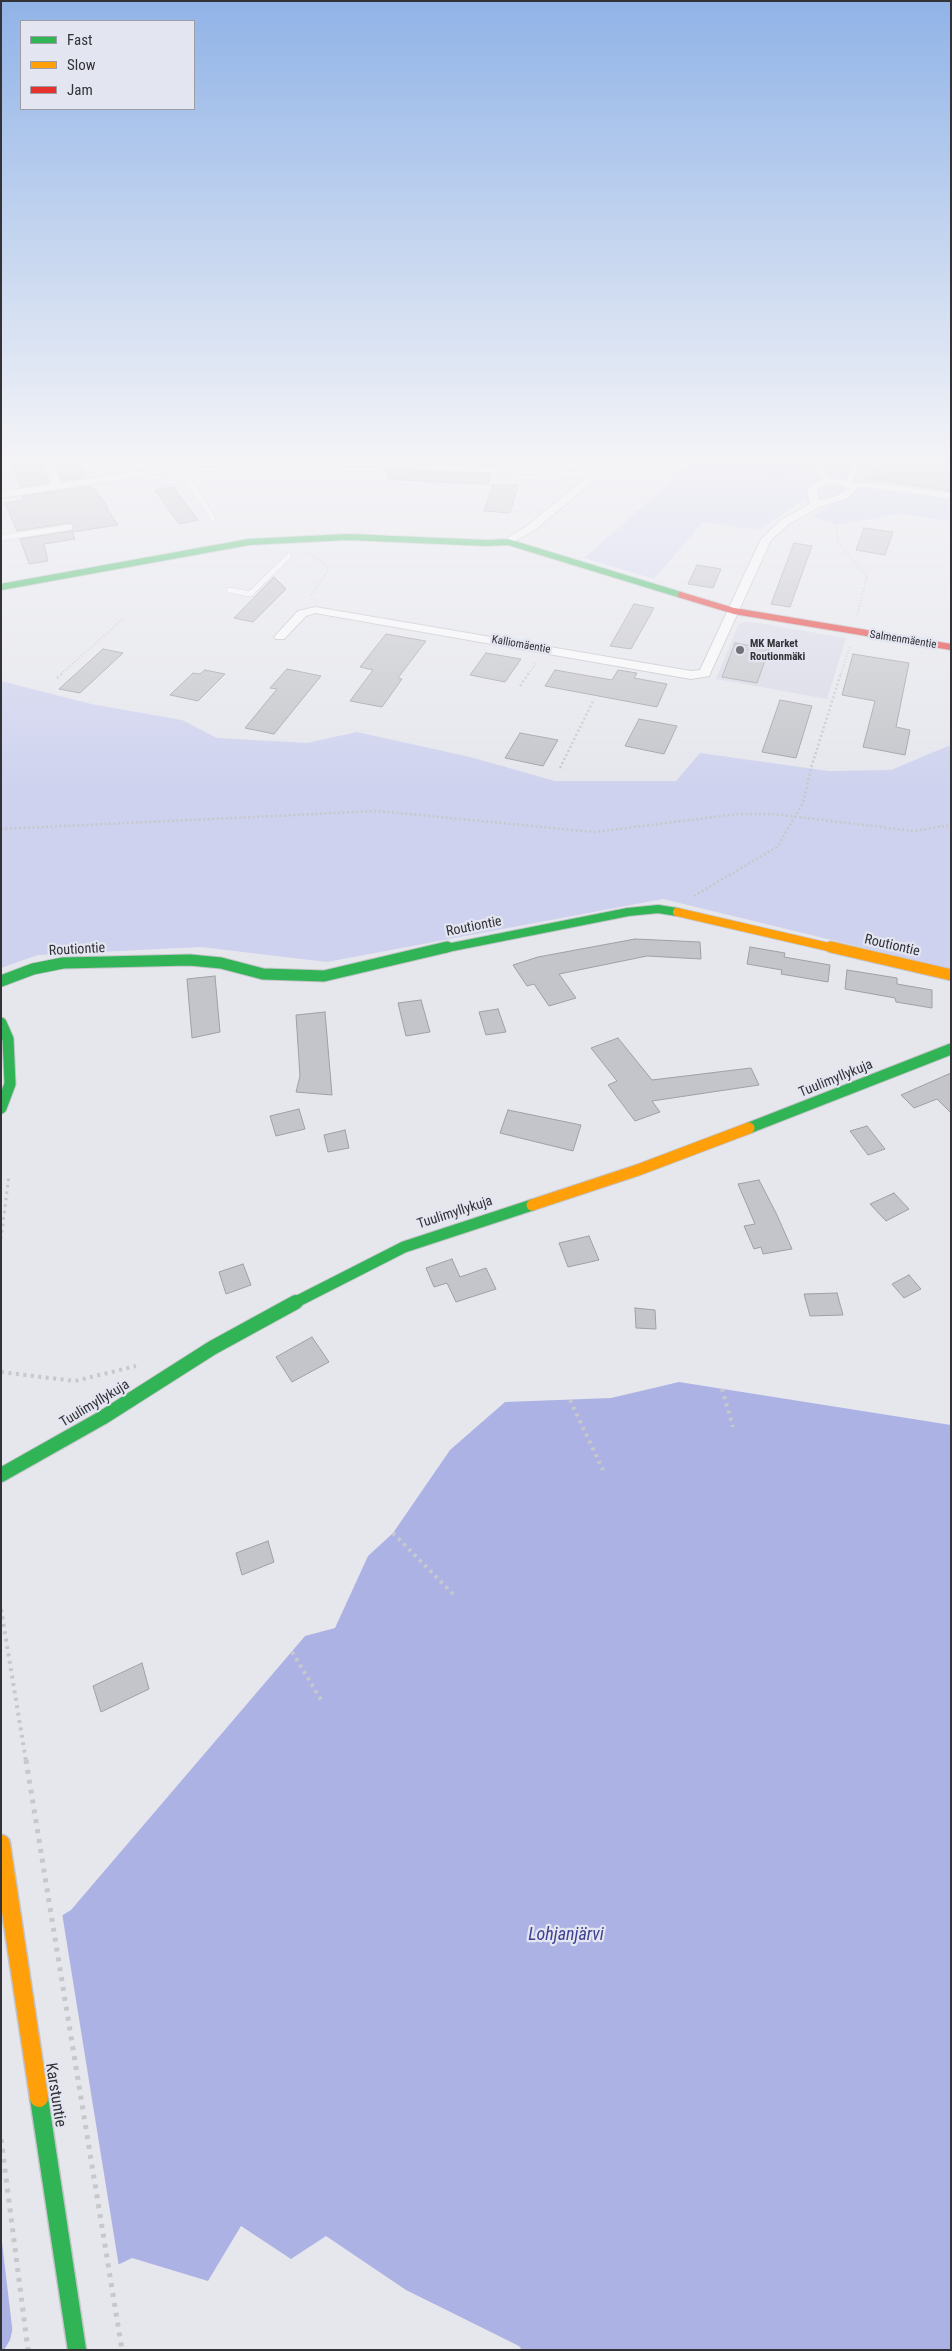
<!DOCTYPE html>
<html>
<head>
<meta charset="utf-8">
<style>
	body { margin:0 }
	#map { position:relative; width:952px; height:2351px; overflow:hidden; background:#e6e7ed; font-family:"Roboto Condensed",sans-serif }
	canvas { display:block }
	.frame { position:absolute; inset:0; border:2px solid #323237; pointer-events:none }
	.legend { position:absolute; left:20px; top:20px; width:175px; height:90px; box-sizing:border-box; background:#e3e5f0; border:1px solid #9c9da6; margin:0; padding:6px 9px; list-style:none; font-size:15px; color:#323237 }
	.legend li { display:flex; align-items:center; gap:10px; height:25px }
	.legend b { width:25px; border:1px solid #9c9da6 }
</style>
</head>
<body>
<div id="map">
<canvas width="952" height="2351"></canvas>
<div class="frame"></div>
<ul class="legend">
<li><b style="height:6px;background:#30b455"></b>Fast</li>
<li><b style="height:6px;background:#ff9f0a"></b>Slow</li>
<li><b style="height:6px;background:#e5322d"></b>Jam</li>
</ul>
</div>
<script>
const context = document.querySelector('canvas').getContext('2d');
context.lineJoin = 'round';
function fill(path, color) { context.fillStyle = color; context.fill(path, 'evenodd'); }
const shape = rows => new Path2D(rows.map(r => 'M' + r).join(''));
function trace(path, color, width, dash) { context.strokeStyle = color; context.lineWidth = width; context.lineCap = dash ? 'butt' : 'round'; context.setLineDash(dash || []); context.stroke(path); }
function label(font, color, halo, rows, align = 'center') {
  context.font = font + ' "Roboto Condensed",sans-serif'; context.lineWidth = 4.5; context.setLineDash([]); context.textBaseline = 'middle'; context.strokeStyle = halo; context.fillStyle = color; for (const [text, x, y, turn = 0] of rows) {
    context.save(); context.translate(x, y); context.rotate((+turn || 0) * Math.PI / 180); context.textAlign = isNaN(turn) ? turn : align; if (halo) context.strokeText(text, 0, 0); context.fillText(text, 0, 0); context.restore();
  }
}
const built = shape([
	[797,461,951,461,951,499,863,489,859,496,835,502,804,500,802,490,810,483,790,479],
	[746,621,846,638,827,699,716,679,738,625]
]);
const green = shape([
	[695,461,797,461,790,479,811,482,802,490,804,500,759,530,703,522,654,579,584,558],
	[863,489,951,499,951,521,899,514,836,525,812,517,835,502,859,496],
	[1,681,91,704,182,720,217,738,307,743,357,732,470,757,555,781,676,781,700,753,829,771,891,770,948,746,951,747,951,969,663,899,327,962,201,947,38,955,1,968]
]);
const water = shape([
	[679,1382,951,1425,951,2350,522,2350,519,2346,406,2290,326,2236,291,2259,241,2226,208,2281,132,2258,16,2314,10,2340,4,2350,1,2350,1,1953,71,1910,305,1636,335,1628,368,1556,393,1533,450,1450,505,1402,611,1398]
]);
const pier = shape([
	[62,1913,119,2267,18,2316,13,2335,1,2234,1,1950]
]);
const building = shape([
	[33,461,41,461,49,483,20,487,12,464,33,461],
	[55,461,78,461,87,477,62,481,55,461],
	[404,461,495,461,494,465,404,461],
	[885,461,951,461,951,491,870,478,885,461],
	[388,469,491,474,488,484,435,482,388,479,388,469],
	[493,485,518,485,510,513,484,511,493,485],
	[92,486,108,507,106,507,118,525,72,532,75,539,44,544,48,561,29,564,20,539,71,531,74,526,69,523,17,531,5,503,24,500,23,496,92,486],
	[173,487,198,520,179,524,155,490,173,487],
	[864,528,893,532,885,555,856,550,864,528],
	[794,543,812,546,790,607,771,604,794,543],
	[697,565,721,569,713,588,688,584,697,565],
	[274,577,286,589,253,622,234,618,274,577],
	[634,604,654,608,631,649,610,646,634,604],
	[386,634,426,641,398,678,402,679,382,707,350,701,373,670,360,667,386,634],
	[735,643,769,649,757,683,722,677,735,643],
	[103,649,123,653,80,693,59,689,103,649],
	[486,653,521,659,505,682,470,675,486,653],
	[853,654,909,663,896,727,910,730,905,755,863,747,875,701,842,695,853,654],
	[287,669,321,676,274,734,245,728,277,689,270,688,287,669],
	[205,670,225,674,198,701,170,695,193,673,200,674,205,670],
	[555,670,612,680,618,670,637,673,634,678,667,684,657,707,545,686,555,670],
	[780,700,812,706,796,758,762,752,780,700],
	[639,719,677,726,664,754,625,746,639,719],
	[520,733,558,740,543,766,505,758,520,733],
	[635,939,700,942,701,959,647,956,559,974,576,998,549,1006,534,984,527,986,513,965,538,957,635,939],
	[750,947,785,953,784,957,830,965,828,982,781,974,782,970,747,964,750,947],
	[847,970,897,978,897,984,932,990,932,1008,896,1002,895,998,845,989,847,970],
	[215,976,220,1032,192,1038,187,979,215,976],
	[421,1000,430,1032,406,1036,398,1003,421,1000],
	[498,1009,506,1032,486,1035,479,1012,498,1009],
	[325,1012,332,1095,296,1092,300,1076,296,1015,325,1012],
	[618,1038,652,1080,751,1068,759,1085,652,1101,660,1112,635,1121,608,1085,617,1081,591,1048,618,1038],
	[951,1073,951,1113,937,1099,914,1108,901,1095,951,1073],
	[299,1109,305,1129,276,1136,270,1116,299,1109],
	[508,1110,581,1125,573,1151,500,1133,508,1110],
	[867,1126,885,1149,868,1155,850,1131,867,1126],
	[345,1130,349,1148,328,1152,324,1135,345,1130],
	[759,1180,776,1213,792,1249,763,1254,761,1247,754,1249,744,1226,755,1224,738,1184,759,1180],
	[894,1193,909,1209,886,1221,870,1204,894,1193],
	[589,1236,599,1260,568,1267,559,1243,589,1236],
	[452,1259,460,1277,486,1268,496,1289,456,1302,447,1283,434,1287,426,1268,452,1259],
	[243,1264,251,1285,226,1294,219,1272,243,1264],
	[909,1275,921,1289,904,1298,892,1284,909,1275],
	[837,1293,843,1315,810,1316,804,1294,837,1293],
	[635,1308,655,1310,656,1329,636,1328,635,1308],
	[312,1337,329,1362,292,1382,276,1357,312,1337],
	[268,1541,274,1562,242,1575,236,1553,268,1541],
	[142,1663,149,1689,101,1712,93,1686,142,1663]
]);
const pathFar4 = shape([
	[760,461,766,471,783,479,796,494],
	[946,471,951,471],
	[830,514,836,525,838,543,867,576,857,616],
	[310,554,324,563,328,571,310,596],
	[61,674,124,618],
	[528,674,537,662],
	[841,674,850,646]
]);
const pathFar3 = shape([
	[57,678,63,673],
	[520,686,529,673],
	[560,768,594,699],
	[1,829,378,811,594,832,738,814,773,814,914,831,951,825],
	[694,896,777,847,803,803,811,768,841,673]
]);
const pathFar2 = shape([
	[1,1239,9,1175]
]);
const pathFar1 = shape([
	[1,1372,75,1381,136,1366],
	[722,1389,733,1427],
	[570,1400,603,1470],
	[393,1533,453,1594],
	[1,1609,26,1761],
	[292,1652,323,1703]
]);
const path = shape([
	[26,1760,122,2350],
	[1,2139,28,2350]
]);
const lane = shape([
	[824,461,820,472,828,480],
	[181,467,213,519],
	[848,484,857,461],
	[851,485,868,485,951,496],
	[1,538,70,527],
	[229,590,250,594,289,556]
]);
const street = shape([
	[43,461,53,461,61,483,206,461,228,461,223,464,1,498,1,492,52,484,43,461],
	[312,461,370,461,594,472,607,461,618,461,536,529,508,545,504,544,504,540,528,525,587,477,317,464,312,461],
	[828,477,854,483,857,489,846,499,819,507,789,524,771,540,709,676,691,679,315,613,306,616,284,639,276,639,274,637,298,611,315,607,691,671,700,670,761,539,781,520,810,504,807,493,810,485,828,477],
	[829,483,838,484,847,488,838,495,819,501,817,493,819,487,829,483]
]);
const fastFar4 = shape([
	[1,587,249,542,348,537,487,543,508,542,681,595]
]);
const fastFar3 = shape([
	[442,949,628,912,658,909,677,912]
]);
const fastFar2 = shape([
	[1,981,33,969,63,963,190,960,221,963,263,974,324,976,447,947],
	[1,1023,8,1039,10,1084,1,1108],
	[749,1128,951,1049],
	[294,1303,404,1247,532,1205]
]);
const fastFar1 = shape([
	[1,1475,102,1418,212,1348,296,1302]
]);
const fast = shape([
	[39,2098,77,2350]
]);
const slowFar2 = shape([
	[677,912,837,949]
]);
const slowFar1 = shape([
	[831,947,951,975],
	[532,1205,638,1170,749,1128]
]);
const slow = shape([
	[1,1844,39,2098]
]);
const jam = shape([
	[681,595,734,611,951,647]
]);
const markers = [
	[740,650,5,"#717177"]
];
const farStreetnames = [
	["Salmenmäentie",903,640,9],
	["Kalliomäentie",521,645,10]
];
const farPoinames = [
	["MK Market",750,644],
	["Routionmäki",750,657]
];
const streetNames = [
	["Routiontie",474,927,-11],
	["Routiontie",892,946,13],
	["Routiontie",77,950,-3],
	["Tuulimyllykuja",836,1079,-22],
	["Tuulimyllykuja",455,1213,-18],
	["Tuulimyllykuja",95,1404,-31]
];
const nearStreetnames = [
	["Karstuntie",55,2095,81]
];
const nearWaternames = [
	["Lohjanjärvi",566,1935]
];
fill(built, '#d7d9e6');
fill(green, '#ced2ee');
fill(water, '#adb2e5');
fill(pier, '#e6e7ed');
fill(building, '#c4c5ca');
trace(building, '#9ea0a4', 1);
trace(lane, '#c3c4c9', 6);
trace(street, '#c3c4c9', 2);
trace(fastFar4, '#c3c4c9', 8);
trace(fastFar3, '#c3c4c9', 10);
trace(fastFar2, '#c3c4c9', 13);
trace(fastFar1, '#c3c4c9', 16);
trace(fast, '#c3c4c9', 21);
trace(slowFar2, '#c3c4c9', 10);
trace(slowFar1, '#c3c4c9', 13);
trace(slow, '#c3c4c9', 21);
trace(jam, '#c3c4c9', 8);
trace(pathFar4, '#c7c8ca', 2, [1, 2]);
trace(pathFar3, '#c7c8ca', 2.5, [2, 2.5]);
trace(pathFar2, '#c7c8ca', 3, [2.5, 4]);
trace(pathFar1, '#c7c8ca', 4, [3, 4.5]);
trace(path, '#c7c8ca', 5, [4, 6]);
trace(lane, '#fbfbfc', 5);
fill(street, '#fbfbfc');
trace(fastFar4, '#30b455', 6);
trace(fastFar3, '#30b455', 8);
trace(fastFar2, '#30b455', 11);
trace(fastFar1, '#30b455', 14);
trace(fast, '#30b455', 18);
trace(slowFar2, '#ff9f0a', 8);
trace(slowFar1, '#ff9f0a', 11);
trace(slow, '#ff9f0a', 18);
trace(jam, '#e5322d', 6);
const sky = context.createLinearGradient(0, 0, 0, 790);
sky.addColorStop(0, '#90b3e7');
sky.addColorStop(0.58, '#f4f4f7');
sky.addColorStop(1, '#f4f4f700');
context.fillStyle = sky;
context.fillRect(0, 0, 952, 790);
for (const [x, y, r, color] of markers) { const dot = new Path2D(); dot.arc(x, y, r, 0, 2 * Math.PI); context.fillStyle = color; context.fill(dot); trace(dot, '#e3e5f0', 2); }
label('11px', '#323237', '#e3e5f0', farStreetnames);
label('bold 11px', '#323237', '#e3e5f0', farPoinames, 'left');
label('14px', '#323237', '#e3e5f0', streetNames);
label('16px', '#323237', '#e3e5f0', nearStreetnames);
label('italic 18px', '#404093', '#e3e5f0', nearWaternames);
</script>
</body>
</html>
